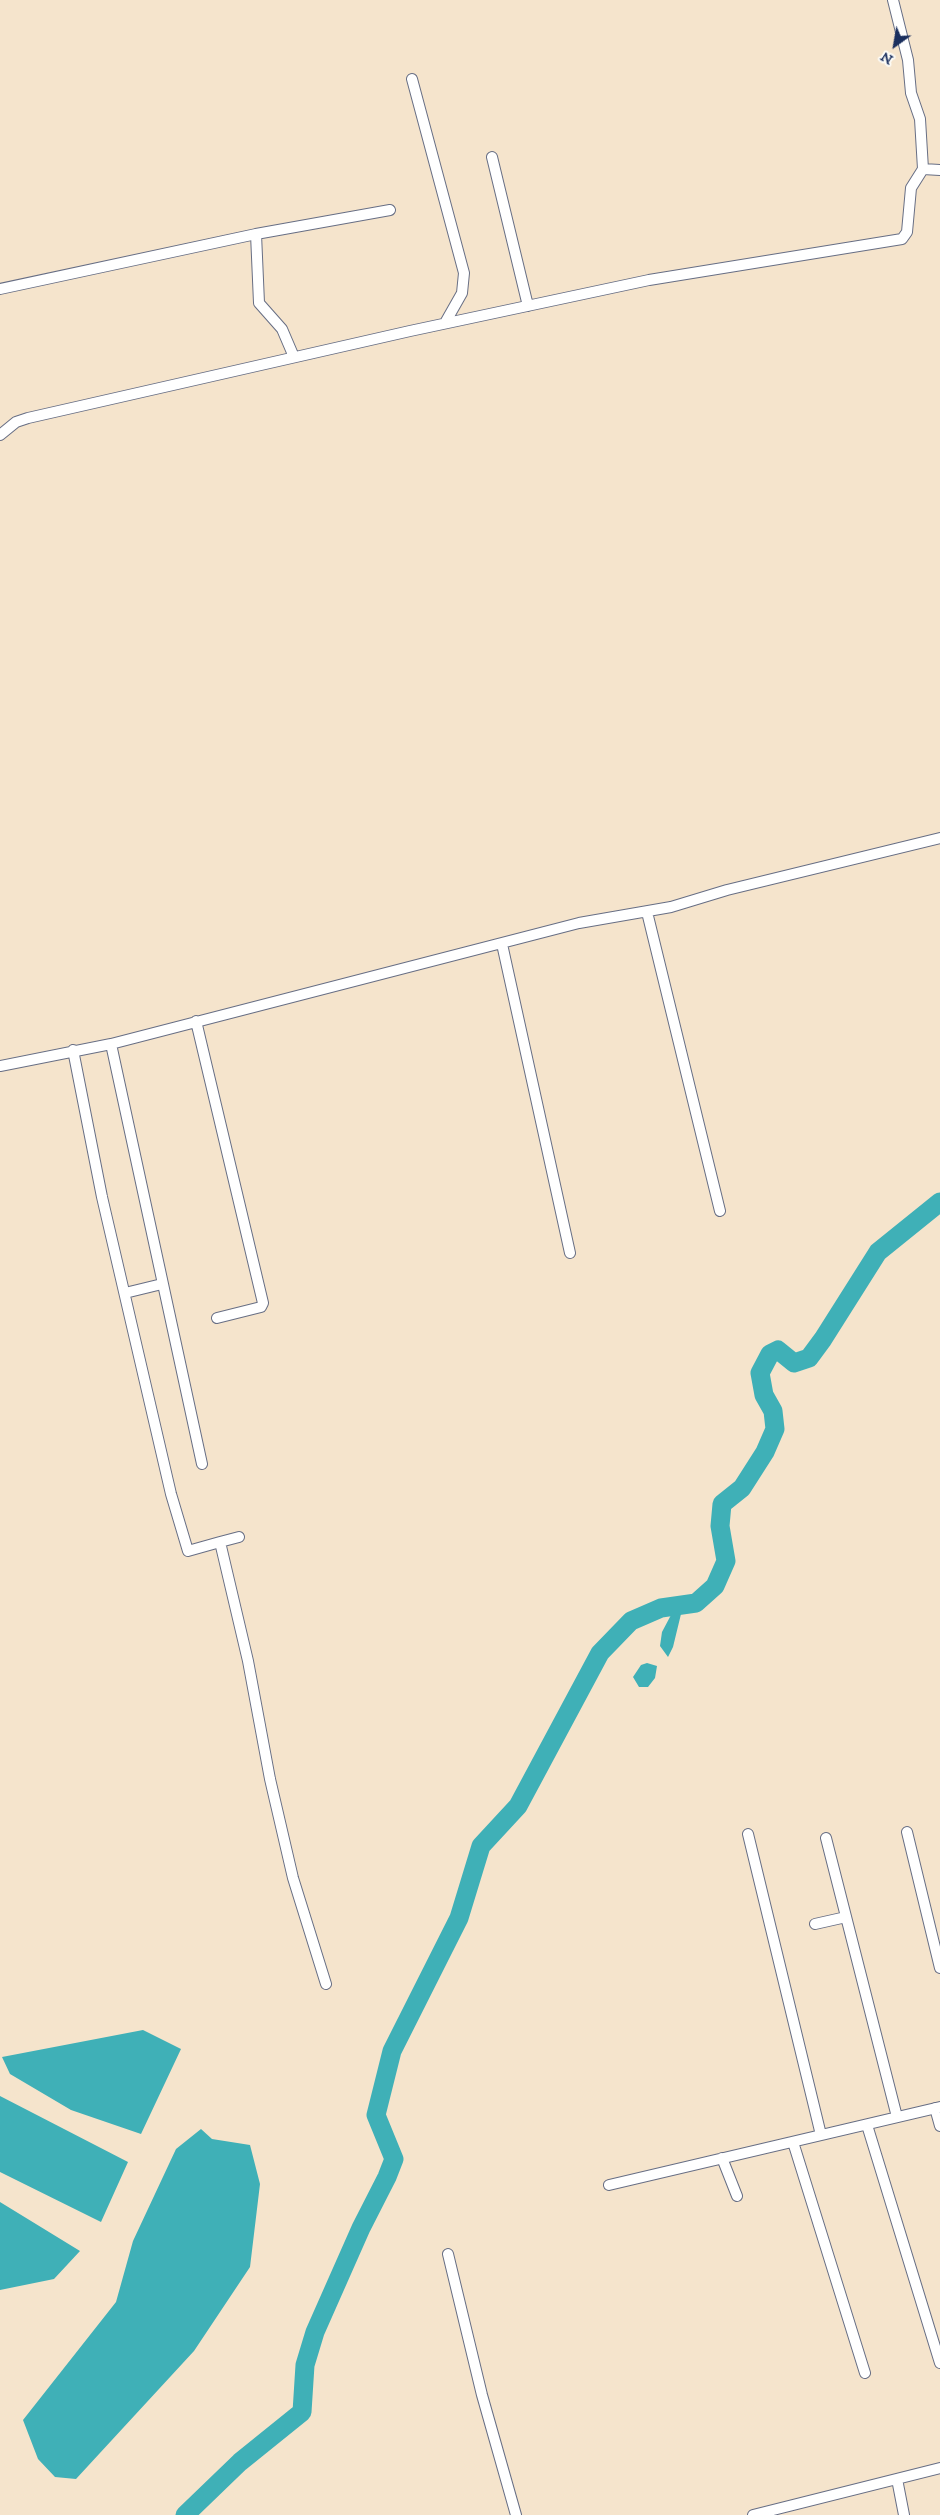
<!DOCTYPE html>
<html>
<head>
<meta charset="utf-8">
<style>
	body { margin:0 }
	#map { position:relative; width:940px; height:2515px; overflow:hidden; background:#f5e4cc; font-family:"IM FELL DW Pica",serif }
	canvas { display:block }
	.north { position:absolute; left:870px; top:20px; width:50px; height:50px; -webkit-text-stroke:4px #fdfcf7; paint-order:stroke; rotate:212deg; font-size:14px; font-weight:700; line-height:20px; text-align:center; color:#1b2f5e }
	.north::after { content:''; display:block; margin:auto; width:18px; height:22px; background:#1b2f5e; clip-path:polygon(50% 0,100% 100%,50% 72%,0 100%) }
</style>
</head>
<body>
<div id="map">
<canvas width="940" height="2515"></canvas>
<div class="north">N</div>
</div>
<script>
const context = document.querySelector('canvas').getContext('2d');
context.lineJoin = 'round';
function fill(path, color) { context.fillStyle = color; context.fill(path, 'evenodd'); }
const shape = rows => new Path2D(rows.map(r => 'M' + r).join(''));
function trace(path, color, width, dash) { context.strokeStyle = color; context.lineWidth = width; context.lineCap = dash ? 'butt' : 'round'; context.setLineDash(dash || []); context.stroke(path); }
const water = shape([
	[681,1614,673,1647,668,1657,660,1646,662,1632,671,1615],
	[647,1663,657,1666,655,1678,648,1687,639,1687,633,1677,641,1665],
	[143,2030,181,2049,141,2134,71,2110,10,2074,2,2057],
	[0,2096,128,2162,101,2222,0,2172],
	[201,2129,212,2139,250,2145,260,2184,250,2267,194,2351,76,2479,55,2477,38,2459,23,2420,116,2302,133,2241,176,2149],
	[0,2202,80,2251,54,2279,0,2290]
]);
const river = shape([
	[185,2515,240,2462,302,2412,305,2365,315,2332,361,2228,387,2177,394,2159,376,2115,392,2051,459,1918,481,1846,518,1806,600,1653,631,1621,661,1608,696,1603,715,1586,726,1561,720,1526,722,1504,742,1488,765,1452,775,1429,773,1411,764,1395,760,1373,770,1354,778,1350,794,1363,809,1358,823,1339,878,1252,940,1202]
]);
const street = shape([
	[412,79,464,273,462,293,445,323],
	[492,157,528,306],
	[923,169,940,170],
	[0,289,256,234],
	[294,357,282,329,259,303,256,234,390,210],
	[0,435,16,422,28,418,410,331,649,280,902,239,907,232,911,188,923,169,920,119,911,93,908,60,893,0],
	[647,912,720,1211],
	[502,944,570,1253],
	[196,1021,263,1303,261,1307,217,1318],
	[111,1044,202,1464],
	[73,1050,102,1197,171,1494,188,1551,220,1542,248,1661,270,1779,293,1878,326,1984],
	[0,1066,111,1044,579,923,671,907,727,890,940,838],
	[125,1293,162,1284],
	[220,1542,239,1537],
	[907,1832,940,1968],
	[748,1834,821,2135],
	[826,1838,897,2117],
	[815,1924,846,1917],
	[935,2108,940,2126],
	[867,2125,940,2363],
	[793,2142,865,2373],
	[722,2158,737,2196],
	[609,2185,940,2107],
	[448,2254,482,2395,516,2515],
	[897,2479,904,2515],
	[753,2515,940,2468]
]);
fill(water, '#3fb0b7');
trace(river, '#3fb0b7', 19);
trace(street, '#676e84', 12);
trace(street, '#fff', 10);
</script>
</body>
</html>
